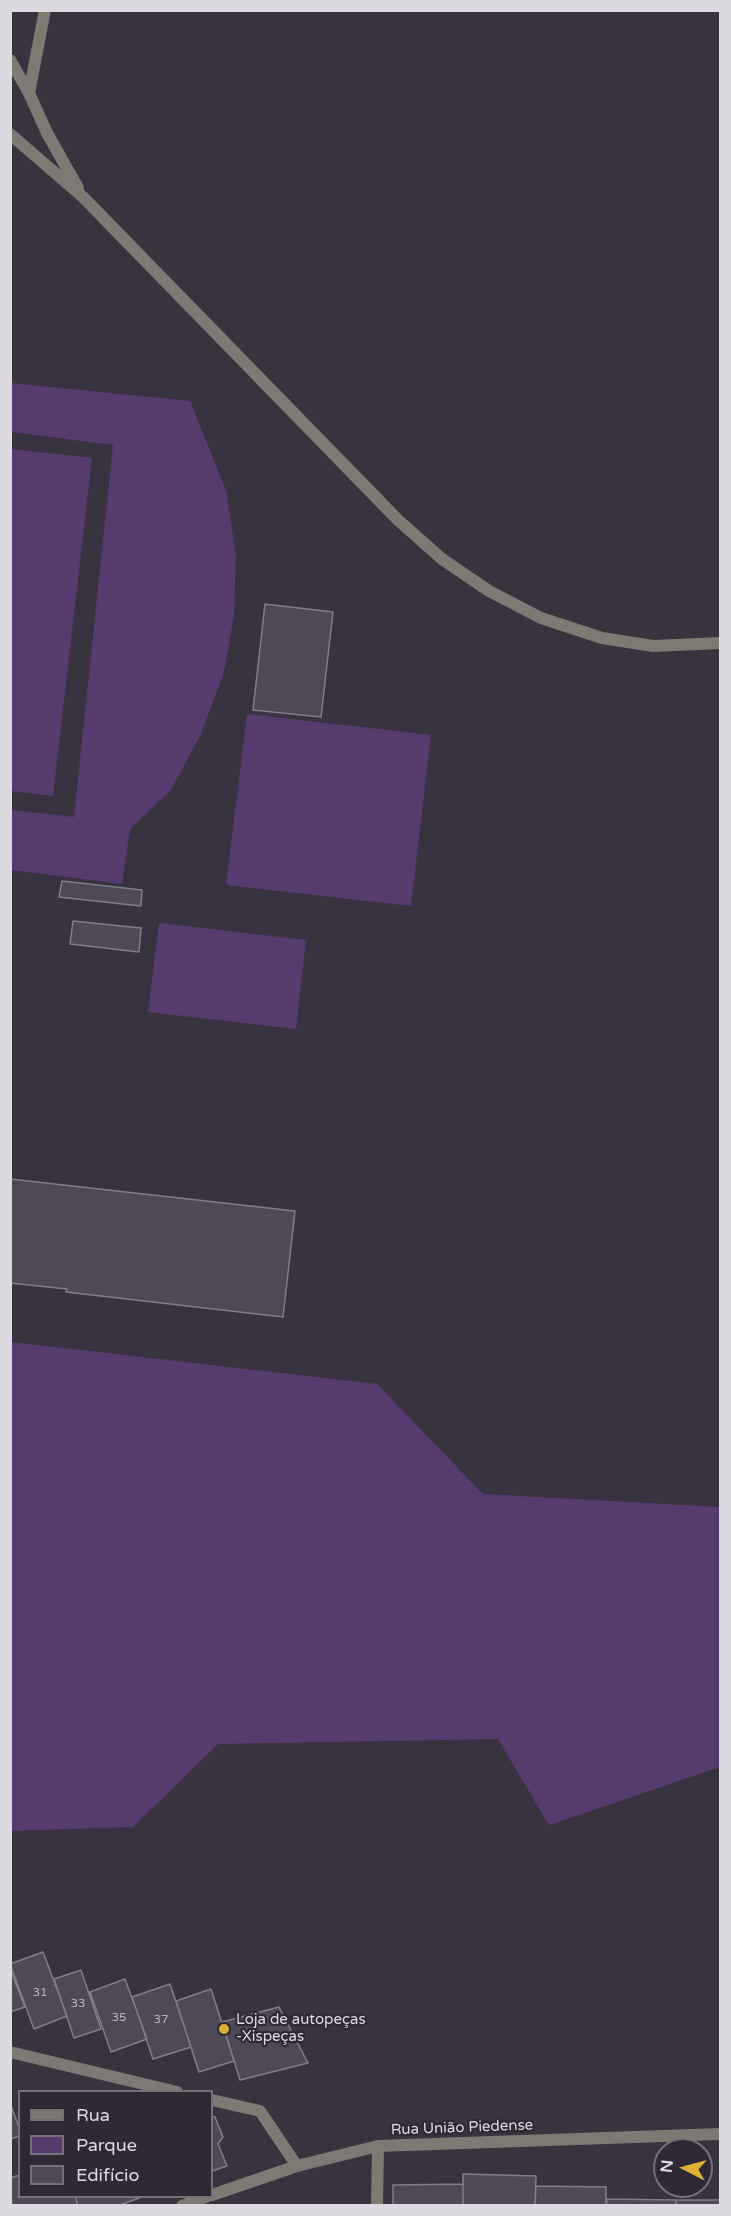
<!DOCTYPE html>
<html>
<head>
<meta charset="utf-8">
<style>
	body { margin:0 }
	#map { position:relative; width:731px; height:2216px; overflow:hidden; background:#393340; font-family:"Varela Round",sans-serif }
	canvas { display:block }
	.frame { position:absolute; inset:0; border:12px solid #ddd9e1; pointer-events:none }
	.legend { position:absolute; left:18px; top:2090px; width:195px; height:108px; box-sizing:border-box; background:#2f2936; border:2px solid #756f7a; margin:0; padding:8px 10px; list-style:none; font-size:18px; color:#ddd9e1 }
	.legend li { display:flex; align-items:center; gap:12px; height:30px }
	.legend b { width:30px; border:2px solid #756f7a }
	.north { position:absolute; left:653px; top:2138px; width:60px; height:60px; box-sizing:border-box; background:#2f2936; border:2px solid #756f7a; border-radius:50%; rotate:276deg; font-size:16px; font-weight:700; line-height:24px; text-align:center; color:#ddd9e1 }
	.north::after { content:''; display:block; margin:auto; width:21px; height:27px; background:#dfb034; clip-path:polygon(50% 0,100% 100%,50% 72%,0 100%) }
</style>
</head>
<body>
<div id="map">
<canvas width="731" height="2216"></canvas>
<div class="frame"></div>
<ul class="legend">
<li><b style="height:8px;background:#7d7a73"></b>Rua</li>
<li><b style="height:16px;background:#563c6e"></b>Parque</li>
<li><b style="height:16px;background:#4f4857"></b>Edifício</li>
</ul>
<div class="north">N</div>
</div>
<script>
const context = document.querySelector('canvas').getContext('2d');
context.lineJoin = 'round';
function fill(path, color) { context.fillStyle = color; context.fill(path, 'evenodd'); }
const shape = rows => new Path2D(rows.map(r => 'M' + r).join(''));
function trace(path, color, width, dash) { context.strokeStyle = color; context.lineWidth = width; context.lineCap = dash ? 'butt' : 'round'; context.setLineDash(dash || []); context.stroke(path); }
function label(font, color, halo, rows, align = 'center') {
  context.font = font + ' "Varela Round",sans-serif'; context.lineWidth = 4.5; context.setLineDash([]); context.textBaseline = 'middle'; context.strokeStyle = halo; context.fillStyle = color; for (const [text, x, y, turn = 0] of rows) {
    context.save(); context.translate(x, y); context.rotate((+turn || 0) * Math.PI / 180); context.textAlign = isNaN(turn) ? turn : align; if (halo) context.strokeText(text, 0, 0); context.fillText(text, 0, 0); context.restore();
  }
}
const green = shape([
	[11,383,190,401,226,490,236,555,234,615,224,672,201,734,171,790,130,829,122,884,11,870,11,810,74,817,113,445,11,432],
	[11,449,92,458,53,796,11,791],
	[247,714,431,735,411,906,226,885],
	[159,923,306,940,296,1029,148,1012],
	[11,1342,377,1384,483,1494,720,1507,720,1767,549,1825,498,1739,218,1744,133,1827,11,1831]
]);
const building = shape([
	[265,604,333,612,321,717,253,710,265,604],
	[62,881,142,890,141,906,59,897,62,881],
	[73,921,141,928,139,952,70,944,73,921],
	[10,1179,295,1211,283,1317,66,1292,67,1289,10,1283,10,1179],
	[43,1952,67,2016,34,2029,10,1964,43,1952],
	[10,1969,25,2007,10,2012,10,1969],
	[81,1970,101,2029,74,2038,54,1979,81,1970],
	[125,1979,147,2039,111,2052,90,1992,125,1979],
	[170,1984,191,2047,153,2059,132,1997,170,1984],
	[211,1989,234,2061,199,2072,176,2001,211,1989],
	[279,2007,308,2063,240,2080,222,2022,279,2007],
	[10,2103,20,2130,20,2136,10,2139,10,2103],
	[212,2116,215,2117,223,2137,218,2144,227,2166,212,2171,212,2116],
	[463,2174,536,2176,535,2206,463,2206,463,2174],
	[20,2175,20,2196,75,2196,78,2206,12,2206,10,2178,20,2175],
	[463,2184,463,2206,393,2206,393,2185,463,2184],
	[536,2186,606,2187,606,2206,535,2206,536,2186],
	[75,2196,142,2196,142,2197,117,2206,78,2206,75,2196],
	[607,2199,676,2200,676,2206,606,2206,607,2199],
	[676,2200,720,2200,720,2206,676,2206,676,2200]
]);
const service = shape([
	[10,60,29,93,47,133,78,188],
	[29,93,45,10],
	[10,134,83,197,398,520,442,559,489,591,541,618,602,638,653,646,720,643]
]);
const minor = shape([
	[10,2052,177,2092],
	[212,2100,260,2111,297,2166],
	[377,2206,378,2146]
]);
const tertiary = shape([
	[212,2195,297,2166,378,2146,720,2134],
	[182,2206,208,2196]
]);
const markers = [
	[224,2029,6,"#dfb034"]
];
const numberNames = [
	["31",40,1993],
	["33",78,2004],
	["35",119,2018],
	["37",161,2020]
];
const poiNames = [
	["Loja de autopeças",236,2020],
	["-Xispeças",236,2037]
];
const streetNames = [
	["Rua União Piedense",462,2128,-2]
];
fill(green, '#563c6e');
fill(building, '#4f4857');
trace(building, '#837c8b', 1.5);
trace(service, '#7d7a73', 12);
trace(minor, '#7d7a73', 12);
trace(tertiary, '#7d7a73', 12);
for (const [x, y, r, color] of markers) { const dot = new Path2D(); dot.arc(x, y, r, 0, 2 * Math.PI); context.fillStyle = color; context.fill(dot); trace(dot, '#2f2936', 2); }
label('12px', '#bab5be', null, numberNames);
label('15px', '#ddd9e1', '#2f2936', poiNames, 'left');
label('15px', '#ddd9e1', '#2f2936', streetNames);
</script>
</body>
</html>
